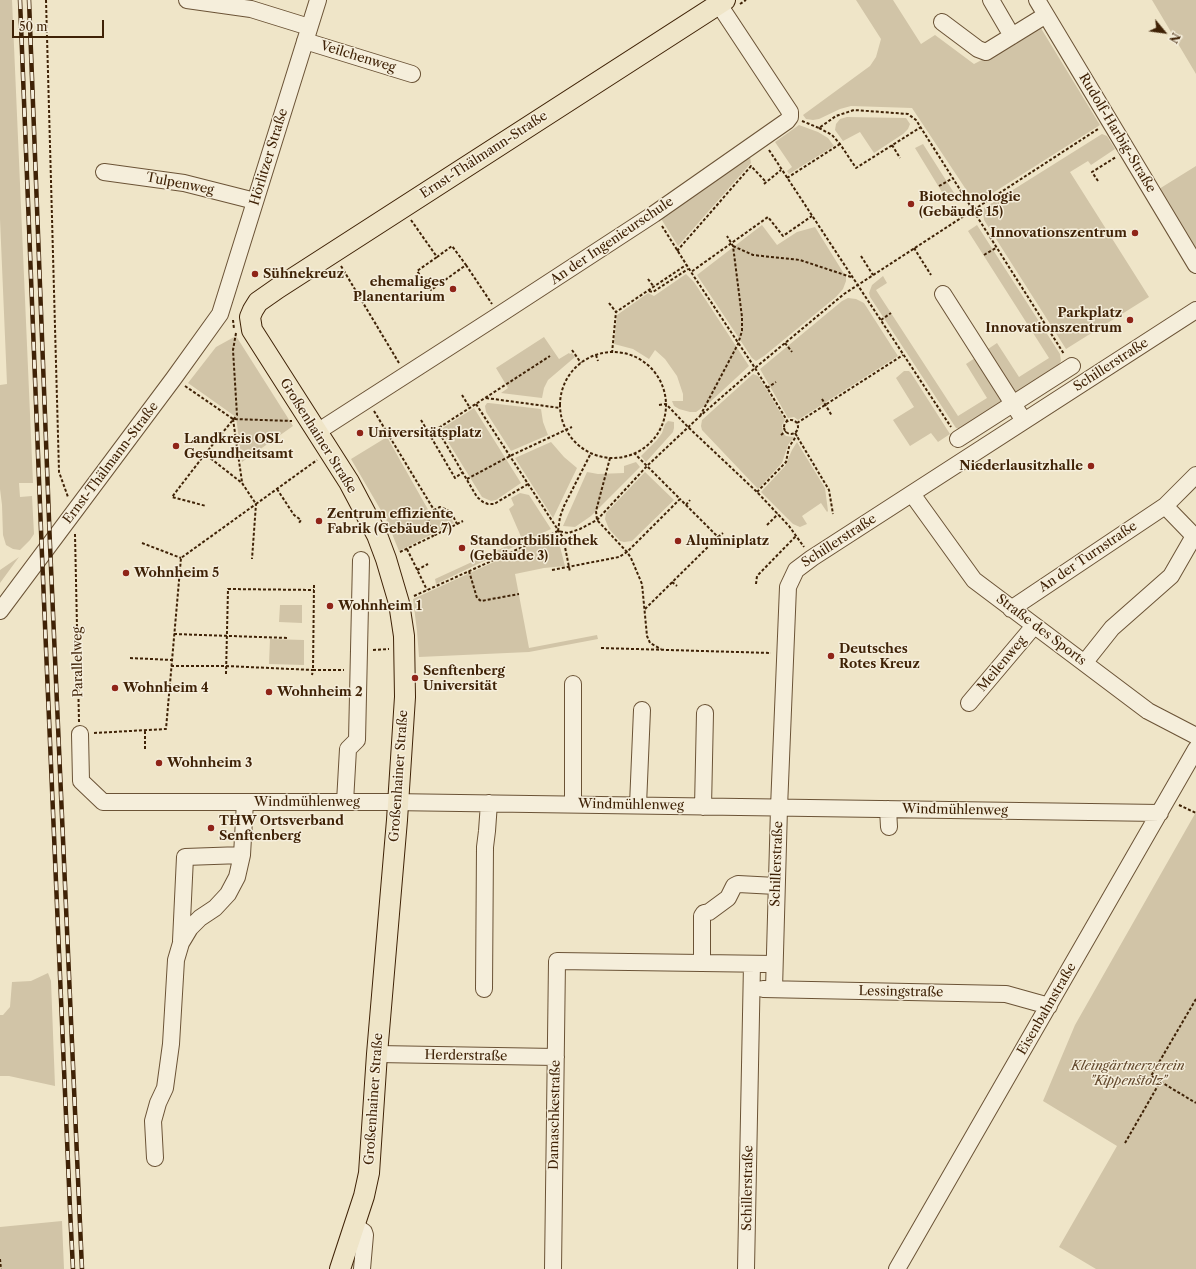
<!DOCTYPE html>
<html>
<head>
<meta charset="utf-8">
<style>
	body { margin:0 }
	#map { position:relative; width:1196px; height:1269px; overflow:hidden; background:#efe5c8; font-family:"Libre Caslon Text",serif }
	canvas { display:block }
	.north { position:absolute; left:1144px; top:12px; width:40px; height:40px; -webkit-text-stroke:3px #f5eedb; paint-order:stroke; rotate:119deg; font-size:11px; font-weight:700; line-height:16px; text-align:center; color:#3f2206 }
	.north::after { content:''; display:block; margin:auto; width:14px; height:18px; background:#3f2206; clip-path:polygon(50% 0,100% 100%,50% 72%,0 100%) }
	.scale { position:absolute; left:12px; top:20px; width:92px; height:18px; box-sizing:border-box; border:2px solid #3f2206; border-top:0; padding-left:5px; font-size:12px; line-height:14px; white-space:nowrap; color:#3f2206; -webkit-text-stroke:3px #f5eedb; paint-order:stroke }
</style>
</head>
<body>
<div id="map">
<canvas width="1196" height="1269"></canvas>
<div class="north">N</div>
<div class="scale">50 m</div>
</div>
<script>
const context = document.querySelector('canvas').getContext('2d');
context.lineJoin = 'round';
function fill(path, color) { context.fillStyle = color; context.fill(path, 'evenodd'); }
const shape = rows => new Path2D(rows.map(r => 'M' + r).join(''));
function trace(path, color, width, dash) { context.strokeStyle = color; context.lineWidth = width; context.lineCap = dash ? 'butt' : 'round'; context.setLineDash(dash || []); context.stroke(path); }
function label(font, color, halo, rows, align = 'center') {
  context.font = font + ' "Libre Caslon Text",serif'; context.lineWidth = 3; context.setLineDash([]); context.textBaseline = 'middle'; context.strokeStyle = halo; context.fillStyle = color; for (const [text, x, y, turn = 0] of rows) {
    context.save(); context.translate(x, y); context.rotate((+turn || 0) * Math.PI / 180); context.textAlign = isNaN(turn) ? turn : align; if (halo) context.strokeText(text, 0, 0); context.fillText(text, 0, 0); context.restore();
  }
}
const green = shape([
	[0,0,12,0,33,483,19,483,20,497,32,496,34,534,30,540,20,550,13,549,6,545,3,535,2,505,0,489,0,385,7,384,0,219],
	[856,0,893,0,921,44,935,35,974,64,993,54,1039,25,1100,125,988,196,975,199,969,194,912,108,851,106,840,109,819,119,813,120,806,119,803,115,870,66,876,57,881,39],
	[1152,0,1196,0,1196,74],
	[847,117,906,118,910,124,908,129,903,134,874,153,860,132,843,141,835,130,836,124,840,119],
	[799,125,818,132,828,138,834,146,789,174,787,171,792,167,775,142],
	[1102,134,1107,136,1115,149,1091,165,1088,161,1070,172,1149,297,1066,349,984,220,983,213,984,208],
	[923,144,956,196,948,202,915,148],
	[750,157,751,163,678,246,660,217],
	[1196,166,1196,253,1159,189],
	[762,225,777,245,797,232,815,227,846,277,846,281,843,289,836,297,764,356,756,361,752,358,697,275],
	[977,225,1060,354,1061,361,1056,369,1014,396,985,351,997,343,1019,377,1049,358,968,231],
	[686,274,694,282,749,366,709,403,696,412,690,412,679,409,674,406,672,401,683,401,683,394,677,376,665,359,655,350,649,359,633,349,614,344,617,315,648,293,654,296],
	[883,276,887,283,876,290,958,416,987,398,966,364,978,356,1006,401,961,429,956,428,870,297,869,293,872,285],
	[848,298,856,299,864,303,898,356,798,420,794,417,788,418,760,369,842,301],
	[236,336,293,426,242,462,236,417,188,383,216,347],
	[544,337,559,359,569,353,570,354,572,353,575,357,548,380,544,388,542,398,501,393,508,388,496,368],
	[904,371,909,371,911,373,950,434,938,442,931,433,910,446,893,420,914,407,896,378],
	[753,374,758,376,785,420,782,425,783,433,786,436,794,437,788,445,782,463,758,489,702,430,701,426,702,420],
	[487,403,489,403,541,409,543,422,548,435,511,451,486,412,485,406],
	[474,408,521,483,496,500,491,501,482,497,442,432,442,429,444,427],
	[668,421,674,422,674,428,673,432,646,462,641,456,657,440,662,433,665,424],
	[387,437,430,513,440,510,444,511,449,515,454,523,399,551,386,519,351,459],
	[551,442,564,457,577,468,553,518,515,458],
	[797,442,825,488,828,511,827,512,821,503,802,516,807,524,800,527,793,524,761,492,785,466,792,450],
	[636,462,640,467,591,516,575,527,563,526,587,472,598,474,624,473,624,466],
	[645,472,674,500,632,541,624,542,620,541,609,529,605,519,606,513],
	[520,493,529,495,551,529,436,584,435,579,522,539,509,509,514,505,511,498],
	[547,540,553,540,559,543,565,566,544,568,515,574,529,648,597,635,598,639,529,652,419,657,417,631,413,599,531,545],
	[19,557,0,583,0,570],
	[280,605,302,605,302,623,279,622],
	[270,639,304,640,304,665,269,664],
	[1196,812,1196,1269,1096,1269,1059,1247,1117,1146,1043,1101,1075,1025],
	[48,973,51,981,55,1086,9,1076,0,1076,0,1015,3,1015,10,1007,12,982,31,981],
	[62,1221,64,1269,0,1269,0,1227]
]);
const path = shape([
	[46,0,59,472,68,497],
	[740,4,746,0],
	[802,121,819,128,836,116,854,110,908,114,916,120,1064,354],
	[819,128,832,135,840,144,856,168,921,127],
	[892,145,900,158],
	[769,150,951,427],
	[787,178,840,144],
	[1098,181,1092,172,1116,157],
	[764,184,781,170],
	[939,186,953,178],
	[411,220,437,257,452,246,466,265,431,290,417,271,437,257],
	[662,226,691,272],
	[733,246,753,255,800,260,851,277],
	[914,248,931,275],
	[677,251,751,166,766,182],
	[984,255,996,248],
	[861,256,873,275],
	[466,265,492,304],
	[341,266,399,363],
	[648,279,654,287],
	[649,291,653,292,688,269],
	[609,303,616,312,686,265],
	[233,320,234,329],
	[881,320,891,313],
	[236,333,233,350,237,415,205,454,242,483,256,504,317,460],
	[785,343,792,352],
	[572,350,581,363],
	'560 405a53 53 0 1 1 106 0a53 53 0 1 1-106 0Z',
	[612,353,616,312],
	[596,355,598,361],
	[185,386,233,419,292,421],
	[767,388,776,382],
	[462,395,470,408],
	[486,398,560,408],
	[822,399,832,416],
	[476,404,562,536,564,542,570,572],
	[659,405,666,404,688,427,757,492,789,526,804,547],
	[374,411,434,510],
	[700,416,738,344,742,331,742,317,733,246,727,236],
	[233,419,242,482],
	[421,420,455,478,463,472],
	'784 427a7 7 0 1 1 14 0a7 7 0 1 1-14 0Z',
	[788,422,755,368,691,272,768,217,783,236,812,216],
	[797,423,903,355],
	[795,433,829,490,833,514],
	[781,435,786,431],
	[205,454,172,497,206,506],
	[610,458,596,511,597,520,627,552,631,558,642,584,647,636,650,643,661,649],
	[467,479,510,456,572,427],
	[528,484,494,504,488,504,483,502,477,497,437,429,550,356],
	[277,489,294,515,301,520,299,523],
	[757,492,786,462,789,447,797,435],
	[686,505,690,500],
	[457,524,463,521],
	[767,525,778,514],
	[558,531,560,517,564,506,591,453],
	[75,534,79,722],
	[718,537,723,533],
	[142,543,181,558],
	[407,549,427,590],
	[400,552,433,536,428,519,430,514,434,510,440,507,445,509,451,512,457,524,433,536],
	[417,570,428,564],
	[552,570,619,557,627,552,680,499,634,453],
	[469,571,477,598,481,601,519,594],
	[672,582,677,586],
	[756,584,757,576,796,536],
	[314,585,313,670,344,670],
	[414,596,558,531,568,533,580,529,597,520,647,466,699,417,755,368,844,294,1098,129],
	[645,609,718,537,680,499],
	[174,634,288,638],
	[601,648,771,653],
	[373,650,389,649],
	[130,658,172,660],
	[171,666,226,666,313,670,312,675],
	[226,674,228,589,314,590],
	[94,733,166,729,181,558,256,504,252,559],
	[145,749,145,731],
	[1179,805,1196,813],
	[1196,999,1151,1076,1196,1103],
	[1125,1143,1160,1082],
	[0,1259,1,1269]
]);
const minor = shape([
	[187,0,251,9,309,27],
	[991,0,1012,36],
	[1037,0,1196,265],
	[942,22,978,49,986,52,1046,15],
	[305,41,412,74],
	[104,172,184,183,255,201],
	[943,294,1024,421],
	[317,432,499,315,654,214,787,121,790,117,790,112,716,0],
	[958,439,1072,366],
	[912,494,974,580,1148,711,1196,736],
	[1011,609,1165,506,1196,475],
	[0,611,174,378,220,314,318,0],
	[1085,662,1112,628,1171,576,1194,536,1165,506],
	[573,684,573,804],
	[969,703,1034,626],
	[80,734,81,781,103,802,390,802,1160,813],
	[345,802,348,749,357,740,361,560],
	[638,805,642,710],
	[703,807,705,713],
	[888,809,889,827],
	[181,941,185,857,242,855],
	[702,963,702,916,704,913,709,912,728,898,734,886,738,884,776,886],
	[484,989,485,847,487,831,489,803],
	[763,989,1006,994,1049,1006],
	[774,989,779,808,788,587,796,570,812,558,1196,310],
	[377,1054,556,1057],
	[155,1158,153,1121,158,1103,165,1088,171,1044,176,960,181,943,190,928,200,918,215,908,228,894,237,877,242,855,245,802],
	[355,1226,364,1232,365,1235,362,1269],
	[553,1269,557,961,774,964],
	[746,1269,752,964],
	[897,1269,1196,749]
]);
const major = shape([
	[340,1269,364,1196,369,1173,377,1054,397,820,405,697,404,636,399,603,386,559,377,535,349,482,252,330,250,317,253,310,258,302,278,288,725,0]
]);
const rail = shape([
	[20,0,42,555,70,1209,73,1269],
	[29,0,50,545,82,1269]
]);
const markers = [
	[911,204,4,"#8f2418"],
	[1135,233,4,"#8f2418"],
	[255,274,4,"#8f2418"],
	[453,289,4,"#8f2418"],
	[1130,320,4,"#8f2418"],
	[360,433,4,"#8f2418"],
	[176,446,4,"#8f2418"],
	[1091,466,4,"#8f2418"],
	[319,521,4,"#8f2418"],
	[678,541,4,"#8f2418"],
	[462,548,4,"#8f2418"],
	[126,573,4,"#8f2418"],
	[330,606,4,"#8f2418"],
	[831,656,4,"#8f2418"],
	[415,678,4,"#8f2418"],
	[115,688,4,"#8f2418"],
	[269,692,4,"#8f2418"],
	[159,763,4,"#8f2418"],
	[211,828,4,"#8f2418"]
];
const streetNames = [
	["Veilchenweg",358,57,17],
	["Rudolf-Harbig-Straße",1117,133,59],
	["Ernst-Thälmann-Straße",484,155,-33],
	["Hörlitzer Straße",269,157,-73],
	["Tulpenweg",180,184,11],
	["An der Ingenieurschule",612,241,-34],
	["Schillerstraße",1111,365,-33],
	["Großenhainer Straße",318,436,58],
	["Ernst-Thälmann-Straße",111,463,-53],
	["Schillerstraße",839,541,-33],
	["An der Turnstraße",1088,557,-34],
	["Straße des Sports",1041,630,37],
	["Parallelweg",78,662,-91],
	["Meilenweg",1002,664,-50],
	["Großenhainer Straße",399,776,-86],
	["Windmühlenweg",307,802],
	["Windmühlenweg",631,805,1],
	["Windmühlenweg",955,810,1],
	["Schillerstraße",777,864,-88],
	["Lessingstraße",901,992,1],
	["Eisenbahnstraße",1047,1009,-60],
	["Herderstraße",466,1056,1],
	["Großenhainer Straße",374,1099,-86],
	["Damaschkestraße",555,1115,-89],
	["Schillerstraße",748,1188,-89]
];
const poiNames = [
	["Biotechnologie",919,197],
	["(Gebäude 15)",919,212],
	["Innovationszentrum",1127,233,"right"],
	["Sühnekreuz",263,274],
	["ehemaliges",445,282,"right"],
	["Planentarium",445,297,"right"],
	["Parkplatz",1122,313,"right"],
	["Innovationszentrum",1122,328,"right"],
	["Universitätsplatz",368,433],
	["Landkreis OSL",184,439],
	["Gesundheitsamt",184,454],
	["Niederlausitzhalle",1083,466,"right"],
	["Zentrum effiziente",327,514],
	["Fabrik (Gebäude 7)",327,529],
	["Standortbibliothek",470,541],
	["(Gebäude 3)",470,556],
	["Alumniplatz",686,541],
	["Wohnheim 5",134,573],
	["Wohnheim 1",338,606],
	["Deutsches",839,649],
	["Rotes Kreuz",839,664],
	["Senftenberg",423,671],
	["Universität",423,686],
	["Wohnheim 4",123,688],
	["Wohnheim 2",277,692],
	["Wohnheim 3",167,763],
	["THW Ortsverband",219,821],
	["Senftenberg",219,836]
];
const parkNames = [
	["Kleingärtnerverein",1128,1066],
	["\"Kippenstolz\"",1128,1081]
];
fill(green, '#d1c4a7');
trace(minor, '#6b5336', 18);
trace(major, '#3f2206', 22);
trace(path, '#3f2206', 2, [3, 2]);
trace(minor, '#f5eedb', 16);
trace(major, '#efe5c8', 20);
trace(rail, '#3f2206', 4.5);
trace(rail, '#f5eedb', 3, [9]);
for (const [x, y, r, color] of markers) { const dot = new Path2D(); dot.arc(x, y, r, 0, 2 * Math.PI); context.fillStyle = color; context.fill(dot); trace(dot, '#f5eedb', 1.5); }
label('13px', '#3f2206', '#f5eedb', streetNames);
label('bold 13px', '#3f2206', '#f5eedb', poiNames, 'left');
label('italic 13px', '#644a2e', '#f5eedb', parkNames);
</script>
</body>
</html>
